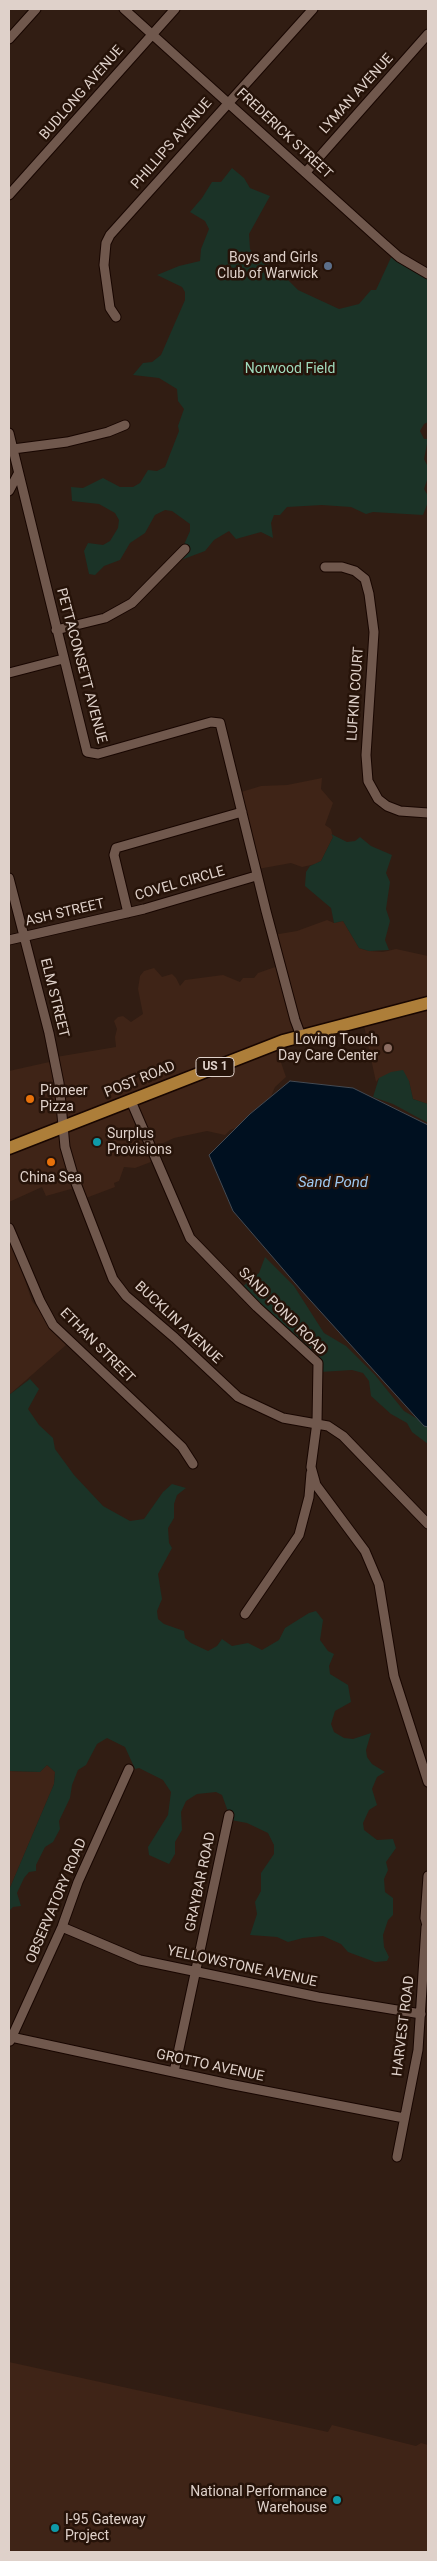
<!DOCTYPE html>
<html>
<head>
<meta charset="utf-8">
<style>
	body { margin:0 }
	#map { position:relative; width:437px; height:2561px; overflow:hidden; background:#311d13; font-family:Roboto,sans-serif }
	canvas { display:block }
	.frame { position:absolute; inset:0; border:10px solid #dfd1ca; pointer-events:none }
</style>
</head>
<body>
<div id="map">
<canvas width="437" height="2561"></canvas>
<div class="frame"></div>
</div>
<script>
const context = document.querySelector('canvas').getContext('2d');
context.lineJoin = 'round';
function fill(path, color) { context.fillStyle = color; context.fill(path, 'evenodd'); }
const shape = rows => new Path2D(rows.map(r => 'M' + r).join(''));
function trace(path, color, width, dash) { context.strokeStyle = color; context.lineWidth = width; context.lineCap = dash ? 'butt' : 'round'; context.setLineDash(dash || []); context.stroke(path); }
function label(font, color, halo, rows, align = 'center') {
  context.font = font + ' Roboto,sans-serif'; context.lineWidth = 5; context.setLineDash([]); context.textBaseline = 'middle'; context.strokeStyle = halo; context.fillStyle = color; for (const [text, x, y, turn = 0] of rows) {
    context.save(); context.translate(x, y); context.rotate((+turn || 0) * Math.PI / 180); context.textAlign = isNaN(turn) ? turn : align; if (halo) context.strokeText(text, 0, 0); context.fillText(text, 0, 0); context.restore();
  }
}
const built = shape([
	[322,778,321,789,333,803,325,825,331,829,333,837,321,861,316,864,302,867,291,863,258,869,238,793,261,786,287,785],
	[327,920,334,923,343,921,359,948,369,951,383,952,396,949,428,956,428,1104,413,1099,409,1081,379,1078,376,1082,363,1021,275,1045,286,1077,275,1087,269,1101,242,1126,230,1130,225,1135,207,1131,174,1138,155,1147,156,1160,135,1168,124,1167,119,1181,114,1183,115,1187,86,1198,78,1187,46,1196,42,1187,9,1202,9,1071,54,1061,56,1057,116,1047,115,1037,117,1029,114,1021,118,1017,123,1016,131,1022,143,1014,138,989,140,976,144,971,154,968,162,977,172,974,176,978,180,986,185,980,223,975,240,982,243,978,254,978,258,973,281,965,273,935,297,931],
	[9,1233,32,1301,66,1345,9,1395],
	[47,1765,55,1772,54,1784,9,1890,9,1771,40,1772],
	[9,2362,328,2432,332,2425,416,2446,421,2443,428,2445,428,2552,9,2552]
]);
const green = shape([
	[232,168,244,178,250,188,270,196,249,234,250,249,255,257,269,265,280,267,282,274,298,290,339,309,359,304,371,290,376,290,394,251,428,272,428,422,424,424,420,431,424,439,428,439,424,459,428,467,428,477,424,489,428,496,428,502,423,515,373,512,366,514,351,507,322,505,287,507,280,515,274,515,271,523,273,538,261,532,236,539,229,531,214,540,205,551,181,560,179,556,190,531,190,524,172,511,165,510,155,515,145,533,130,543,120,560,104,566,95,575,89,574,84,551,88,543,103,545,110,541,118,528,119,520,115,513,99,504,72,501,71,487,83,488,103,478,120,487,133,487,140,483,148,470,157,471,165,467,179,431,178,426,184,409,178,401,177,389,159,378,133,375,143,363,152,362,161,355,185,300,185,292,182,287,157,275,179,266,200,261,201,249,209,229,205,221,190,212,202,198,212,182,221,182],
	[331,834,347,842,355,841,360,837,371,846,392,855,386,873,390,882,386,909,390,921,385,940,389,950,369,951,359,948,343,921,334,923,331,908,305,886,306,872,310,866,321,861,333,837],
	[403,1070,409,1081,413,1099,428,1104,428,1123,393,1104,373,1097,379,1078,391,1072],
	[265,1257,294,1286,324,1333,346,1346,375,1375,404,1411,428,1425,428,1444,412,1432,407,1423,391,1414,371,1396,369,1381,363,1373,352,1370,320,1372,318,1363,242,1287,259,1273],
	[30,1379,39,1389,28,1409,39,1425,53,1438,55,1449,74,1475,103,1506,130,1521,144,1519,163,1492,172,1484,186,1488,177,1495,174,1504,174,1518,168,1528,169,1543,172,1548,158,1574,162,1599,157,1611,158,1619,164,1624,184,1631,185,1638,191,1643,208,1651,217,1646,222,1639,232,1646,248,1643,262,1650,279,1640,285,1628,309,1613,316,1611,323,1620,320,1640,328,1651,334,1654,329,1666,330,1674,348,1685,351,1702,335,1711,331,1724,334,1732,344,1738,353,1739,371,1733,366,1750,367,1757,372,1764,385,1772,377,1777,372,1789,377,1805,369,1810,363,1823,364,1830,377,1840,393,1839,396,1848,386,1862,388,1870,384,1879,385,1892,393,1898,393,1915,388,1920,383,1935,384,1947,389,1957,387,1961,375,1962,348,1952,341,1944,323,1936,303,1938,288,1942,277,1937,250,1935,257,1914,255,1902,261,1891,261,1873,274,1854,274,1845,268,1833,247,1823,231,1820,222,1795,216,1792,197,1794,186,1801,181,1812,182,1830,175,1842,175,1854,169,1864,149,1855,148,1847,168,1815,171,1792,163,1780,139,1768,135,1769,125,1747,107,1738,97,1744,86,1765,78,1770,72,1785,70,1798,59,1821,60,1829,53,1842,45,1847,36,1865,36,1871,29,1872,24,1878,17,1893,21,1906,13,1907,9,1911,9,1890,54,1784,55,1772,47,1765,40,1772,9,1771,9,1395]
]);
const water = shape([
	[290,1081,353,1088,428,1125,428,1427,424,1426,301,1290,233,1211,209,1155,250,1114,290,1081]
]);
const street = shape([
	[124,9,382,242,399,257,428,274],
	[9,39,36,9],
	[306,172,428,34],
	[9,195,175,9],
	[116,317,110,308,104,265,106,243,110,235,313,9],
	[9,433,87,752,98,754,211,722,220,723,266,911,295,1020,301,1036],
	[13,449,67,442,108,432,125,425],
	[9,491,18,474],
	[325,567,342,567,355,571,365,579,369,594,374,632,366,755,368,781,378,799,387,806,400,811,428,813],
	[56,630,105,618,132,603,185,549],
	[9,673,63,659],
	[9,878,49,1033,59,1083,65,1147,74,1178,113,1279,126,1296,175,1338,238,1397,283,1418,328,1426,343,1436,428,1524],
	[128,913,114,855,116,848,242,812],
	[9,940,144,909,256,876],
	[131,1101,190,1238,257,1307,318,1363,317,1422,311,1467,316,1485,365,1551,379,1584,394,1676,428,1782],
	[9,1228,40,1301,53,1325,182,1447,193,1464],
	[245,1614,299,1535,309,1497,311,1473],
	[428,1876,425,1918,428,1929],
	[62,1927,140,1960,318,1997,421,2014],
	[11,2037,229,2084,404,2118],
	[10,2041,62,1927,78,1882,129,1769],
	[174,2072,229,1815],
	[397,2157,418,2050,426,1927]
]);
const primary = shape([
	[9,1148,283,1041,428,1003]
]);
const markers = [
	[328,266,5,"#5c6f8a"],
	[388,1048,5,"#8d6e63"],
	[30,1099,5,"#e8710a"],
	[97,1142,5,"#0f9aa8"],
	[51,1162,5,"#e8710a"],
	[337,2500,5,"#0f9aa8"],
	[55,2528,5,"#0f9aa8"]
];
const shields = [
	[215,1067,38]
];
const shieldNames = [
	["US 1",215,1067]
];
const streetNames = [
	["BUDLONG AVENUE",82,93,-49],
	["LYMAN AVENUE",357,94,-48],
	["FREDERICK STREET",284,134,43],
	["PHILLIPS AVENUE",172,144,-49],
	["PETTACONSETT AVENUE",81,666,75],
	["LUFKIN COURT",356,694,-86],
	["COVEL CIRCLE",180,884,-16],
	["ASH STREET",65,913,-13],
	["ELM STREET",54,998,76],
	["POST ROAD",140,1080,-22],
	["SAND POND ROAD",282,1312,45],
	["BUCKLIN AVENUE",178,1323,43],
	["ETHAN STREET",97,1346,45],
	["GRAYBAR ROAD",201,1882,-78],
	["OBSERVATORY ROAD",57,1901,-67],
	["YELLOWSTONE AVENUE",242,1967,12],
	["HARVEST ROAD",404,2026,-83],
	["GROTTO AVENUE",210,2066,12]
];
const poiNames = [
	["Boys and Girls",318,258],
	["Club of Warwick",318,274],
	["Loving Touch",378,1040],
	["Day Care Center",378,1056],
	["Pioneer",40,1091,"left"],
	["Pizza",40,1107,"left"],
	["Surplus",107,1134,"left"],
	["Provisions",107,1150,"left"],
	["China Sea",51,1178,"center"],
	["National Performance",327,2492],
	["Warehouse",327,2508],
	["I-95 Gateway",65,2520,"left"],
	["Project",65,2536,"left"]
];
const parkNames = [
	["Norwood Field",290,369]
];
const waterNames = [
	["Sand Pond",333,1183]
];
fill(built, '#3f2417');
fill(green, '#1b3327');
fill(water, '#001020');
trace(water, '#434a53', 1);
trace(street, '#180601', 11);
trace(primary, '#180601', 15);
trace(street, '#70584d', 9);
trace(primary, '#ad7e39', 12);
for (const [x, y, r, color] of markers) { const dot = new Path2D(); dot.arc(x, y, r, 0, 2 * Math.PI); context.fillStyle = color; context.fill(dot); trace(dot, '#261309', 2); }
for (const [x, y, w] of shields) { const box = new Path2D(); box.roundRect(x - w / 2, y - 9.5, w, 19, 4); context.fillStyle = '#261309'; context.fill(box); trace(box, '#dfd1ca', 1); }
label('bold 12px', '#dfd1ca', null, shieldNames);
label('14px', '#dfd1ca', '#261309', streetNames);
label('14px', '#dfd1ca', '#261309', poiNames, 'right');
label('14px', '#a0dbbd', '#261309', parkNames);
label('italic 15px', '#9dc8f0', '#261309', waterNames);
</script>
</body>
</html>
